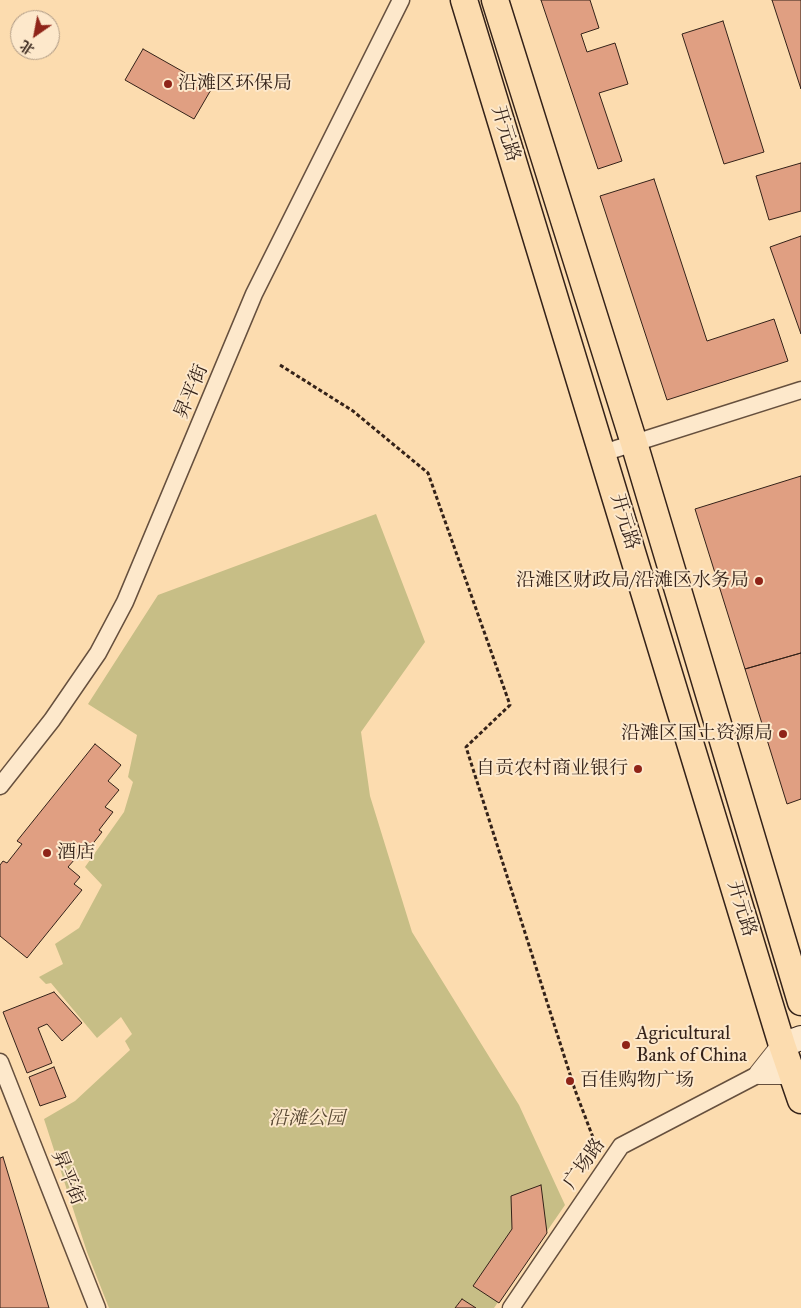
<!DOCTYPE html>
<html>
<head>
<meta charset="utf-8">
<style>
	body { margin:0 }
	#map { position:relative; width:801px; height:1308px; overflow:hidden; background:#fcdcaf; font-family:"IM FELL Great Primer","Noto Serif SC",serif }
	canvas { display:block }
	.north { position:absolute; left:10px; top:10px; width:50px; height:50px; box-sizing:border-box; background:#fde8cb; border:1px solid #ad9984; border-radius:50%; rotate:213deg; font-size:14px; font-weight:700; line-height:20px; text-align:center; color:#342219 }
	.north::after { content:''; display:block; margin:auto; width:18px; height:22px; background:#8f2418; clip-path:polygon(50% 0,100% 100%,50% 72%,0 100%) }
</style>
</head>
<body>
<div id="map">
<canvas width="801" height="1308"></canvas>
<div class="north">北</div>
</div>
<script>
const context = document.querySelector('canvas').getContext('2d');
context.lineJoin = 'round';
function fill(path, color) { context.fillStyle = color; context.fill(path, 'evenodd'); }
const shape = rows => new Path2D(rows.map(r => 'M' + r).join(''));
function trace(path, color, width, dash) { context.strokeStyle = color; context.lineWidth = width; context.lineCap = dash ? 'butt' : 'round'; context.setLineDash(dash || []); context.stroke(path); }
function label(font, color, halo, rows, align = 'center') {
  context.font = font + ' "IM FELL Great Primer","Noto Serif SC",serif'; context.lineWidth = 4; context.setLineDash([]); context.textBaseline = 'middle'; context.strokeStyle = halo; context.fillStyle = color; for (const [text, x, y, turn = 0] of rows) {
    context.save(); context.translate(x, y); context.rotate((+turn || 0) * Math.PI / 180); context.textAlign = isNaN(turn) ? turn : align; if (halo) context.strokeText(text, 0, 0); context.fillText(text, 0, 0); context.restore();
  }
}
const green = shape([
	[376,514,425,642,361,732,370,796,412,932,519,1105,565,1205,494,1308,109,1308,87,1252,44,1119,75,1101,130,1050,125,1041,132,1034,121,1017,97,1038,51,983,46,984,39,977,63,964,55,944,79,928,102,885,85,867,124,812,133,782,128,777,137,735,88,704,158,595]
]);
const building = shape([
	[541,0,590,0,599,28,581,34,587,52,615,43,628,84,599,93,622,161,598,169,541,0],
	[772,0,801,0,801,89,772,0],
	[723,21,764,152,724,164,682,34,723,21],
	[143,49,212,88,194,119,125,80,143,49],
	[801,163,801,211,769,220,756,176,801,163],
	[654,179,707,341,774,319,788,361,667,400,600,196,654,179],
	[801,236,801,334,770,247,801,236],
	[801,476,801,653,745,669,695,509,801,476],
	[801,653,801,799,787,804,745,669,801,653],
	[95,744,121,765,108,781,119,790,105,807,113,812,99,830,102,832,91,846,88,844,68,867,80,877,74,884,82,890,27,958,0,936,0,865,3,861,7,863,22,844,17,841,95,744],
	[54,992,82,1023,62,1041,47,1024,38,1028,52,1063,27,1073,3,1012,54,992],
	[54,1067,66,1097,40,1106,29,1077,54,1067],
	[3,1157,49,1308,0,1308,0,1158,3,1157],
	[541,1185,547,1233,499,1303,473,1286,512,1229,511,1196,541,1185],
	[462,1299,476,1308,455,1308,462,1299]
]);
const path = shape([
	[280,365,353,411,428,473,510,705,466,747,575,1090,597,1148]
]);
const minor = shape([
	[603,453,801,390],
	[0,786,52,720,98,653,125,602,254,294,401,0],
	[0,1062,97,1308],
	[511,1308,621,1146,759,1074]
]);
const tertiary = shape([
	[782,1045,759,1074,791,1074]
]);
const secondary = shape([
	[782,1045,801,1038]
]);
const primary = shape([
	[464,0,782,1045,801,1100],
	[495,0,634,443,801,1002]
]);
const markers = [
	[168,84,5,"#8f2418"],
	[759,581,5,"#8f2418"],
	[783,734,5,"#8f2418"],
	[638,769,5,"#8f2418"],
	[47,853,5,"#8f2418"],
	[626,1045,5,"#8f2418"],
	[570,1081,5,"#8f2418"]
];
const poiNames = [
	["沿滩区环保局",178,84],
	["沿滩区财政局/沿滩区水务局",749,581,"right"],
	["沿滩区国土资源局",773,734,"right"],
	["自贡农村商业银行",628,769,"right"],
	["酒店",57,853],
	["Agricultural",636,1034],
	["Bank of China",636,1056],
	["百佳购物广场",580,1081]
];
const streetNames = [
	["开元路",505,134,73],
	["昇平街",192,392,-67],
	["开元路",624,522,73],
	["开元路",741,909,73],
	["广场路",585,1164,-55],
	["昇平街",67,1178,68]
];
const parkNames = [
	["沿滩公园",307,1119]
];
fill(green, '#c7be86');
fill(building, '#e09f82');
trace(building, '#342219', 1);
trace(minor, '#66503e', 19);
trace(tertiary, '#66503e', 22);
trace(secondary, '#342219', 26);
trace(primary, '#342219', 29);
trace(path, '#342219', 3, [4, 2.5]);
trace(minor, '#fde8cb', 16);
trace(tertiary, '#fde8cb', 20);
trace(secondary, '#fde8cb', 24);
trace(primary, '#fcdcaf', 26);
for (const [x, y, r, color] of markers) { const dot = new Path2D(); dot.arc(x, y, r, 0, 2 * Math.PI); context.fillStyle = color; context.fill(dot); trace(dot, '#fde8cb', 2); }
label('19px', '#342219', '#fde8cb', poiNames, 'left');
label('19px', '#342219', '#fde8cb', streetNames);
label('italic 19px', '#594934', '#fde8cb', parkNames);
</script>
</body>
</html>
